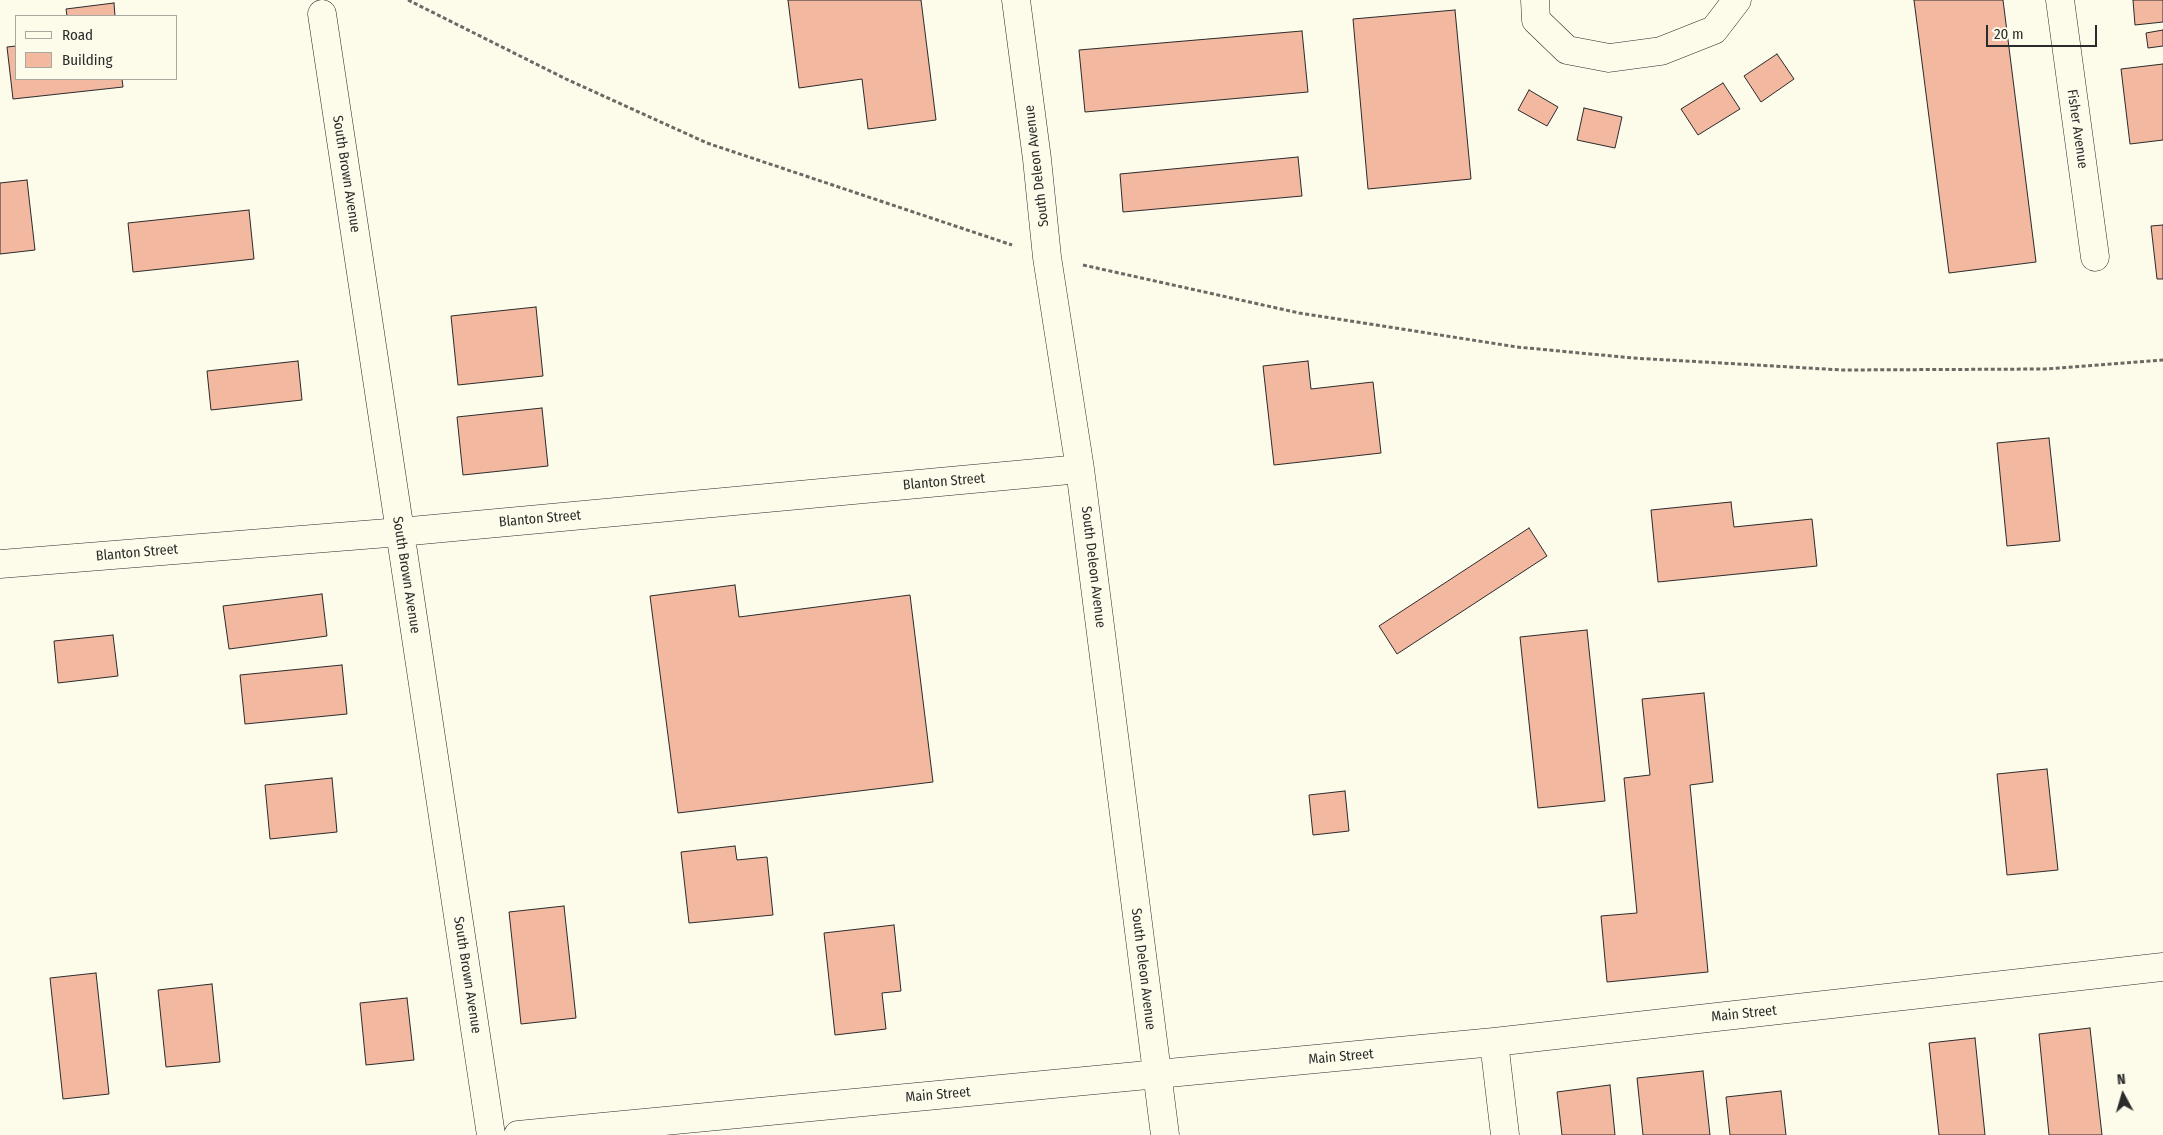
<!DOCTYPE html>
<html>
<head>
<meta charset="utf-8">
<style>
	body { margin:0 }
	#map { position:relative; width:2163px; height:1135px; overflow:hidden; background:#fdfbea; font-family:"Fira Sans Condensed",sans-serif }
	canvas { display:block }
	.legend { position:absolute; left:15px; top:15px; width:162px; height:65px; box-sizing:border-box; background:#fdfbea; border:1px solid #a9a89e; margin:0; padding:6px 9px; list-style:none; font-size:15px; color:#2b2b2b }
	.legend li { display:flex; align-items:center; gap:10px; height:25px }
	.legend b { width:25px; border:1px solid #a9a89e }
	.north { position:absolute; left:2098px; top:1070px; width:50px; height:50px; -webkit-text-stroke:4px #fdfbea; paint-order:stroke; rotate:354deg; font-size:14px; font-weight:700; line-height:20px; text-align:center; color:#2b2b2b }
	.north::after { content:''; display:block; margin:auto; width:18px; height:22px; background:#2b2b2b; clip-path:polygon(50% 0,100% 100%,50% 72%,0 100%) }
	.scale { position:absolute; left:1986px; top:25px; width:111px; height:22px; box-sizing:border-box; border:2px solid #2b2b2b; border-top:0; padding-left:6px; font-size:15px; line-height:18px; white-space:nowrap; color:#2b2b2b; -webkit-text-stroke:4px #fdfbea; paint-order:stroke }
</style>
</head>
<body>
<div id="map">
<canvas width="2163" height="1135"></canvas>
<ul class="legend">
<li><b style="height:6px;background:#fdfbea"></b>Road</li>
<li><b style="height:14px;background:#f2b8a0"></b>Building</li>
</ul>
<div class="north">N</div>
<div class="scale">20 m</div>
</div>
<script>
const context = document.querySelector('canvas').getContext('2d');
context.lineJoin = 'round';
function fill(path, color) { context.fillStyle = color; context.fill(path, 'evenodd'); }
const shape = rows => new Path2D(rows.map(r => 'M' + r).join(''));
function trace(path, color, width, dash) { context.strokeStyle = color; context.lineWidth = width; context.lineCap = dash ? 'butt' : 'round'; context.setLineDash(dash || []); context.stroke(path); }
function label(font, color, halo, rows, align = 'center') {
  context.font = font + ' "Fira Sans Condensed",sans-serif'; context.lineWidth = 4; context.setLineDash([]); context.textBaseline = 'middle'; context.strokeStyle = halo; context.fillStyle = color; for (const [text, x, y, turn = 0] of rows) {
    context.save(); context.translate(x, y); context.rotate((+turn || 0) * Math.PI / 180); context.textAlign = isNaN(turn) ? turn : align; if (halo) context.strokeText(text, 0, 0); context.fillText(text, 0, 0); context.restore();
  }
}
const building = shape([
	[788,0,921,0,936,120,868,129,862,79,799,88,788,0],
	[1914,0,2003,0,2036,262,1949,273,1914,0],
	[2133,0,2163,0,2163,22,2135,25,2133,0],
	[114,3,115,16,67,16,66,9,114,3],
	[1455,10,1471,179,1368,189,1353,19,1455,10],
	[2163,30,2163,46,2148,48,2146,33,2163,30],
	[1302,31,1308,92,1085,112,1079,50,1302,31],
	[16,46,16,79,122,79,123,87,13,99,7,47,16,46],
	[1777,54,1794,79,1761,102,1744,76,1777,54],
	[2163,64,2163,140,2130,144,2121,69,2163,64],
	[1723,83,1740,109,1698,135,1681,109,1723,83],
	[1529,90,1558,107,1547,126,1518,110,1529,90],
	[1584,108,1622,117,1615,148,1577,140,1584,108],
	[1298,157,1302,196,1123,212,1120,174,1298,157],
	[27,180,35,250,0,254,0,183,27,180],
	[249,210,254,259,133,272,128,223,249,210],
	[2163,225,2163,279,2157,279,2151,226,2163,225],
	[536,307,543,376,458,385,451,316,536,307],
	[298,361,302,400,211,410,207,371,298,361],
	[1308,361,1311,389,1373,382,1381,453,1274,465,1263,366,1308,361],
	[542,408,548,466,463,475,457,417,542,408],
	[2049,438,2060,541,2007,546,1997,443,2049,438],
	[1731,502,1734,527,1812,519,1817,566,1658,582,1651,510,1731,502],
	[1529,528,1547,556,1397,654,1379,626,1529,528],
	[735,585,739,617,910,595,933,782,678,813,650,596,735,585],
	[322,594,327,636,229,649,223,606,322,594],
	[1587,630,1605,801,1538,808,1520,637,1587,630],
	[113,635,118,676,58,683,54,641,113,635],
	[342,665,347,714,245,724,240,675,342,665],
	[1704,693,1713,782,1690,785,1708,972,1607,982,1601,916,1637,913,1624,778,1650,775,1642,699,1704,693],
	[2047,769,2058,870,2007,875,1997,774,2047,769],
	[332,778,337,832,270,839,265,785,332,778],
	[1345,791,1349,831,1313,835,1309,795,1345,791],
	[735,846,737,860,767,857,773,915,689,923,681,852,735,846],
	[564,906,576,1018,521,1024,509,912,564,906],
	[894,925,901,991,882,993,886,1029,835,1035,824,933,894,925],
	[96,973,109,1094,63,1099,50,978,96,973],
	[212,984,220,1062,166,1067,158,990,212,984],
	[407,998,414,1060,366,1065,360,1003,407,998],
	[2090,1028,2102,1135,2049,1135,2039,1034,2090,1028],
	[1975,1038,1985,1135,1939,1135,1929,1043,1975,1038],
	[1703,1071,1710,1135,1643,1135,1637,1078,1703,1071],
	[1610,1085,1615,1135,1562,1135,1557,1092,1610,1085],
	[1781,1091,1786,1135,1730,1135,1726,1097,1781,1091]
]);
const path = shape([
	[408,0,566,79,707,143,1012,245],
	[1083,265,1299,313,1517,347,1633,358,1843,370,2045,369,2163,360]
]);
const minor = shape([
	[1016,0,1037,159,1047,257,1080,469,1165,1135],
	[1535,0,1536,20,1567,50,1609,58,1661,51,1714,30,1737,0],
	[2060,0,2095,257],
	[322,14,491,1135],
	[0,564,400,532,1080,469],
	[1494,1042,1505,1135],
	[518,1135,1494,1042,2163,967]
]);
const streetNames = [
	["Fisher Avenue",2077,129,82],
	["South Deleon Avenue",1037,166,-97],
	["South Brown Avenue",346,174,81],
	["Blanton Street",944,482,-5],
	["Blanton Street",540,519,-5],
	["Blanton Street",137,553,-5],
	["South Deleon Avenue",1093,567,83],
	["South Brown Avenue",406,575,81],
	["South Deleon Avenue",1143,969,83],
	["South Brown Avenue",467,975,81],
	["Main Street",1744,1014,-6],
	["Main Street",1341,1057,-5],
	["Main Street",938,1095,-5]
];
fill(building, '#f2b8a0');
trace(building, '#2b2b2b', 1);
trace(minor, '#2b2b2b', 29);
trace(path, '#6a6964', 3, [4, 2.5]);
trace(minor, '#fdfbea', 28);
label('14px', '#2b2b2b', '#fdfbea', streetNames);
</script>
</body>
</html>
